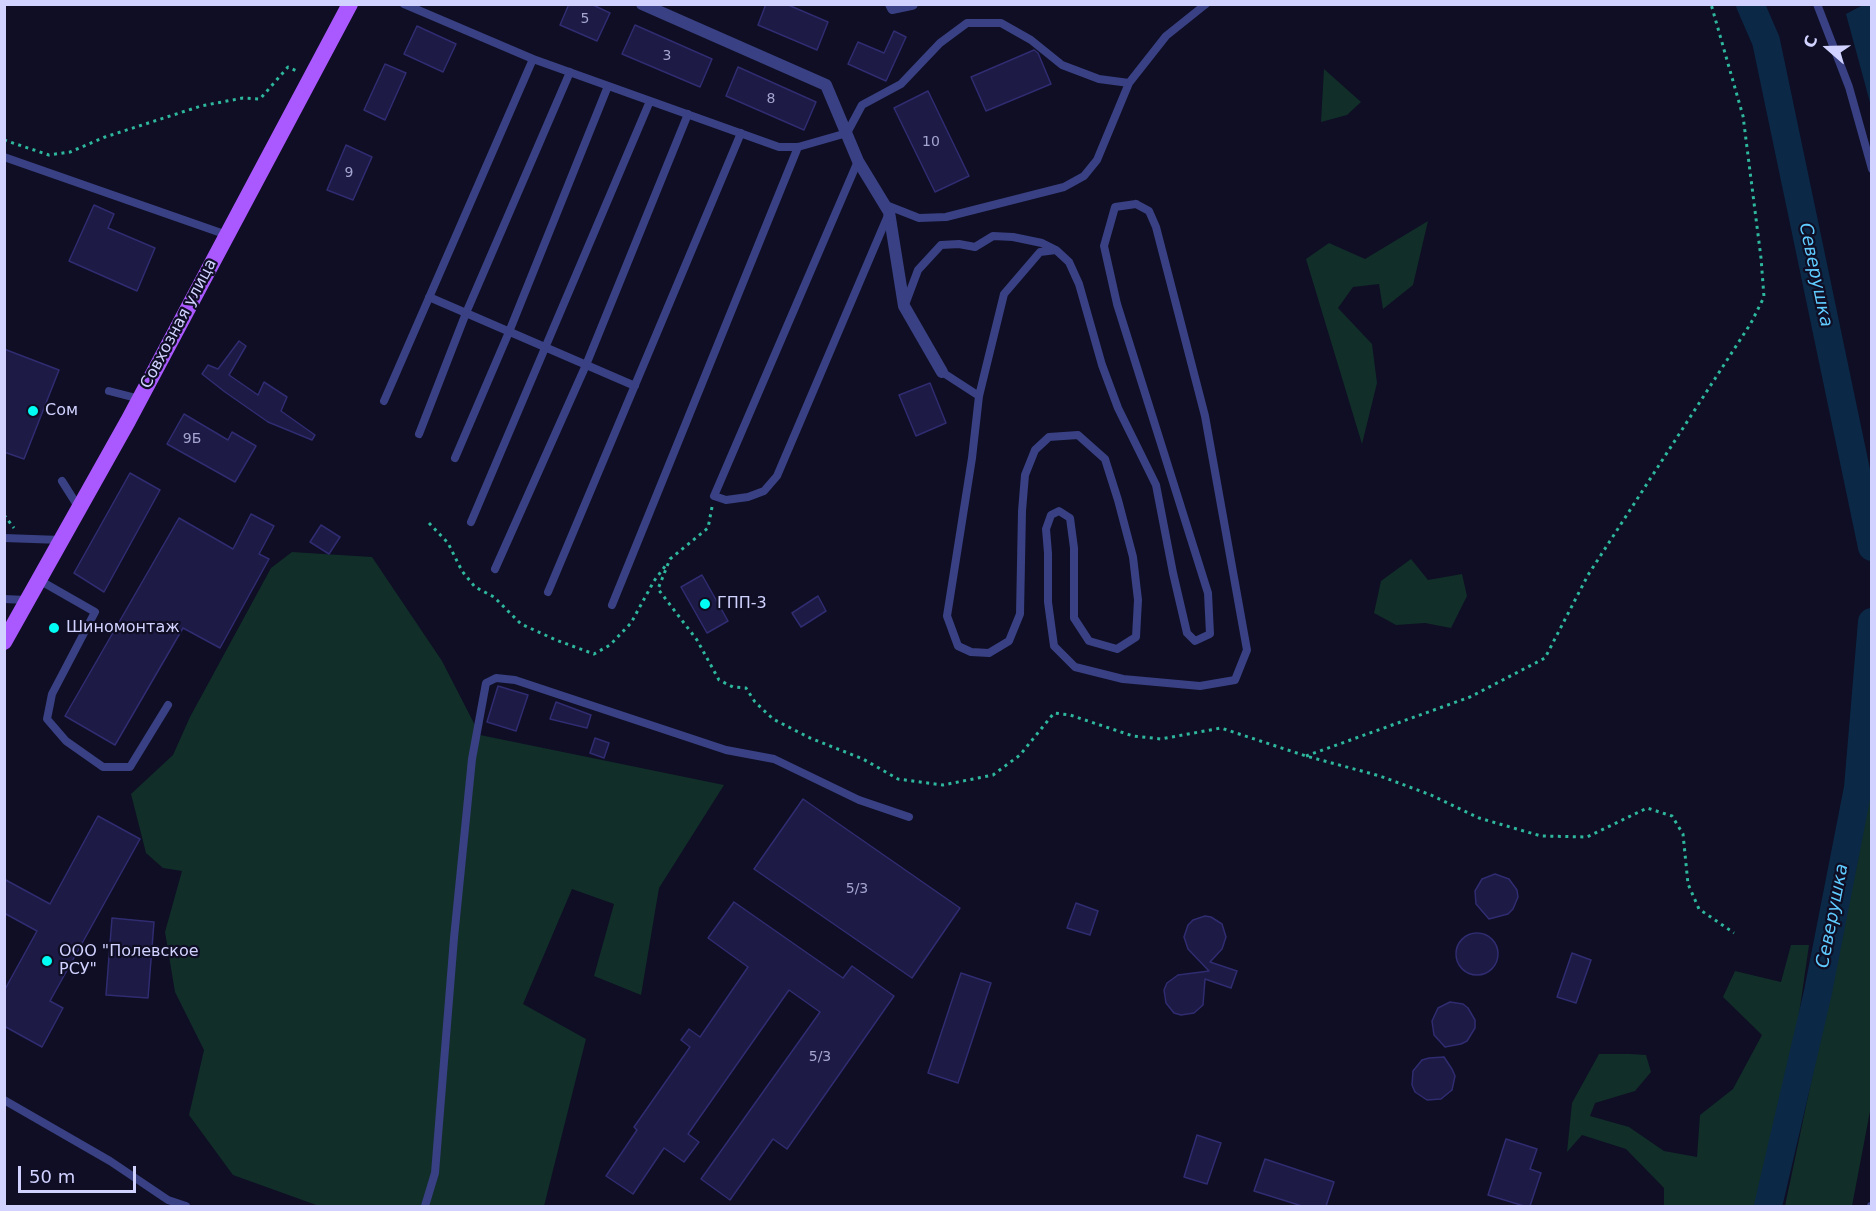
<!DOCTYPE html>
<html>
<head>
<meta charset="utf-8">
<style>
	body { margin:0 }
	#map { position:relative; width:1876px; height:1211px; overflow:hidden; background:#0f0e24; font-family:"DejaVu Sans",sans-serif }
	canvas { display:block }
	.frame { position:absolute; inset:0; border:6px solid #d1d2ff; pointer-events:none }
	.north { position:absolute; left:1798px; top:18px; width:60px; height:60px; -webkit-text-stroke:4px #0f0e24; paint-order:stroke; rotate:290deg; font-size:16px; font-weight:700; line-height:24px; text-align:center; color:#d1d2ff }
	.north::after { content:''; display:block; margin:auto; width:21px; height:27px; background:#d1d2ff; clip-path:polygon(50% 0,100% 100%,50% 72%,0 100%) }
	.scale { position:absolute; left:18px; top:1166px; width:118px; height:27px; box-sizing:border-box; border:3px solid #d1d2ff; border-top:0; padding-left:8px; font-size:18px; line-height:21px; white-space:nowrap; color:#d1d2ff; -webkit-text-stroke:4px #0f0e24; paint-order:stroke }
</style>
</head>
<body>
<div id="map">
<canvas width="1876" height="1211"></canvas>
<div class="frame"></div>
<div class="north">С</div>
<div class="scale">50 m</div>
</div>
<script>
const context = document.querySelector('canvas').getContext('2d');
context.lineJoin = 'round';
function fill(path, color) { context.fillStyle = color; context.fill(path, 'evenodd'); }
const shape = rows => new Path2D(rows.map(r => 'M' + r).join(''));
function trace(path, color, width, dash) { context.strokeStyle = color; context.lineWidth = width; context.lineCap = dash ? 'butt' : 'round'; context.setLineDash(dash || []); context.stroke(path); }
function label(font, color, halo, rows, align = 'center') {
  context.font = font + ' "DejaVu Sans",sans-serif'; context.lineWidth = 4.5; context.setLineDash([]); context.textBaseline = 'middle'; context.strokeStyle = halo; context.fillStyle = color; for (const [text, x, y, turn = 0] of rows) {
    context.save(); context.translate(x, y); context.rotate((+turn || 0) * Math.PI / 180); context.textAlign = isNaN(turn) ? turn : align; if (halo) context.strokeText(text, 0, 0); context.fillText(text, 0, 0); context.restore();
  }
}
const green = shape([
	[1324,69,1361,102,1347,115,1321,122],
	[1428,221,1413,285,1383,309,1379,284,1353,287,1338,308,1372,344,1377,383,1362,444,1306,259,1329,243,1365,259],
	[292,552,372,557,442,661,480,735,724,785,659,888,641,995,594,976,614,904,572,889,523,1004,586,1039,544,1206,319,1206,233,1175,189,1115,204,1050,175,992,165,932,182,871,163,868,146,853,131,794,173,755,190,717,271,568],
	[1411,559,1428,580,1462,574,1467,596,1451,628,1425,623,1396,625,1374,613,1381,581],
	[1871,765,1871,1106,1852,1206,1785,1206,1858,859],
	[1791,945,1809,945,1789,1083,1761,1206,1664,1206,1664,1188,1626,1149,1582,1135,1567,1152,1572,1103,1599,1054,1630,1054,1646,1055,1651,1072,1635,1091,1595,1103,1590,1116,1629,1127,1664,1151,1697,1157,1700,1115,1733,1089,1762,1035,1723,997,1735,971,1781,982]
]);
const water = shape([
	[1863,5,1871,5,1871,106,1846,14]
]);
const river = shape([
	[1750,4,1766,41,1872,547],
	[1768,1206,1818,992,1858,788,1872,622]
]);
const building = shape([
	[569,4,591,4,610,13,597,41,560,25,569,4],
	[766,4,786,4,828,22,817,50,758,25,766,4],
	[635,25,712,59,700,87,622,54,635,25],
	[417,26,456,44,443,72,404,54,417,26],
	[894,31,906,37,886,81,848,64,858,42,884,53,894,31],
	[1034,50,1038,53,1051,84,986,111,971,77,1034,50],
	[385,64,406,73,385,120,364,110,385,64],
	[738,67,816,102,804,130,726,96,738,67],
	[928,91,969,176,935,192,894,108,928,91],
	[346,145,372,157,353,200,327,190,346,145],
	[94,205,114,214,108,228,155,248,137,291,69,261,94,205],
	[239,341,246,346,229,375,258,395,264,382,287,397,281,411,315,435,312,440,268,422,225,392,202,374,208,365,218,369,239,341],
	[4,349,59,370,24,459,4,452,4,349],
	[930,383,946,423,916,436,899,395,930,383],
	[184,414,228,440,232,432,256,446,235,482,167,444,184,414],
	[130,473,160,490,104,592,74,573,130,473],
	[251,514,274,526,259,554,269,559,220,648,183,628,115,745,65,716,179,518,233,549,251,514],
	[321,525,340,537,329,554,310,542,321,525],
	[702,575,728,621,707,633,681,587,702,575],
	[818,596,826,611,801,627,792,613,818,596],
	[498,686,528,695,516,731,487,722,498,686],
	[556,702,591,715,587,728,550,719,556,702],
	[595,738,609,743,604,758,590,753,595,738],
	[803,799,960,908,912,978,754,869,803,799],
	[98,816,140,839,50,1001,63,1008,42,1047,4,1026,4,991,37,931,4,913,4,879,50,904,98,816],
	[1495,874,1509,879,1517,890,1518,897,1513,909,1508,914,1489,919,1476,904,1475,891,1482,879,1495,874],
	[734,902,843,978,852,966,894,996,787,1149,773,1139,730,1200,701,1179,820,1012,789,990,688,1134,699,1142,684,1162,664,1148,633,1194,606,1176,637,1130,634,1127,690,1047,681,1040,689,1029,700,1037,748,967,708,938,734,902],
	[1076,903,1098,911,1090,935,1067,928,1076,903],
	[1205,916,1211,917,1222,924,1226,937,1222,949,1210,962,1237,971,1231,988,1205,979,1203,1005,1194,1013,1181,1015,1174,1013,1166,1003,1164,990,1167,983,1178,975,1209,971,1188,949,1184,937,1188,925,1193,920,1205,916],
	[112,918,154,922,148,998,106,995,112,918],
	'1456 954a21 21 0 1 1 42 0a21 21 0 1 1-42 0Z',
	[1572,953,1591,960,1576,1003,1557,997,1572,953],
	[961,973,991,983,958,1083,928,1073,961,973],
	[1450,1002,1463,1004,1468,1008,1475,1020,1475,1028,1467,1041,1461,1044,1445,1047,1434,1035,1432,1021,1438,1008,1450,1002],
	[1444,1057,1452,1069,1455,1076,1452,1090,1441,1099,1427,1100,1415,1092,1412,1085,1413,1071,1422,1060,1429,1058,1444,1057],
	[1197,1135,1221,1143,1207,1184,1184,1177,1197,1135],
	[1506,1139,1537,1149,1530,1169,1541,1173,1530,1206,1524,1206,1488,1195,1506,1139],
	[1265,1159,1334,1182,1326,1206,1302,1206,1254,1191,1265,1159]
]);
const path = shape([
	[4,140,49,155,70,152,105,137,201,106,243,98,260,99,288,67,297,71],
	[712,507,708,528,670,559,658,589,697,640,719,680,733,687,746,688,755,702,773,719,810,738,863,759,898,779,943,785,993,775,1020,755,1054,713,1070,715,1133,736,1161,739,1221,728,1306,756,1380,776,1431,795,1479,818,1541,836,1587,837,1647,808,1672,816,1683,834,1688,884,1699,909,1734,933],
	[4,515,14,528],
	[429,523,448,543,462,571,475,587,494,597,521,624,556,640,594,654,610,645,631,623,654,581,666,565],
	[1306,756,1470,697,1545,658,1588,575,1751,323,1764,297,1761,258,1743,116,1711,4]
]);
const service = shape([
	[404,4,533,59,779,147,798,147,847,133,862,105,901,84,940,43,967,23,1001,23,1031,40,1062,65,1099,79,1129,83],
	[1817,4,1849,87,1872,169],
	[4,157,227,235],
	[858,161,714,496,726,500,748,497,764,491,777,476,889,213],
	[1136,204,1149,211,1156,227,1205,416,1247,650,1235,680,1200,686,1123,679,1075,667,1054,646,1048,602,1048,553,1046,529,1051,515,1059,511,1070,518,1074,548,1074,618,1089,641,1117,649,1136,637,1138,600,1133,557,1118,500,1105,459,1078,435,1049,437,1035,450,1025,475,1022,511,1020,614,1009,641,989,653,971,652,958,646,947,616,972,458,979,396,1004,294,1040,252,1056,250,1069,262,1079,284,1102,365,1118,408,1156,485,1173,573,1187,633,1195,641,1210,634,1208,593,1117,304,1104,246,1115,207,1136,204],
	[886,205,919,218,946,217,1064,187,1084,176,1097,160,1129,83,1166,36,1206,4],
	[429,297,635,386],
	[906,302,918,270,941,245,959,244,975,247,993,236,1013,237,1042,243,1056,250],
	[942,372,979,396],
	[109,391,140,399],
	[384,401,533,59],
	[419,434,466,313,570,72],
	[455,458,509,332,608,86],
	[62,481,79,508],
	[471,522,650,101],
	[4,538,61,540],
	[495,569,586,365,688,114],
	[39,580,95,612,52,694,47,719,66,741,103,767,130,767,168,705],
	[548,592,741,133],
	[4,599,26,600],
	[612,605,798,147],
	[4,1100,110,1161,168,1200,186,1206],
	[425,1206,435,1173,454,938,472,759,486,683,496,678,515,680,726,750,774,759,859,800,909,817],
	[1871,1206,1872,1206]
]);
const minor = shape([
	[642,4,826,85,858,161,889,212,904,306,942,372],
	[891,4,893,8,912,4]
]);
const primary = shape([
	[4,642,128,421,350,4]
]);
const markers = [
	[33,411,6,"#00fcf3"],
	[705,604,6,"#00fcf3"],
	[54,628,6,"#00fcf3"],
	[47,961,6,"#00fcf3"]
];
const numberNames = [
	["5",585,19],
	["3",667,56],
	["8",771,99],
	["10",931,142],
	["9",349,173],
	["9Б",192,439],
	["5/3",857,889],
	["5/3",820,1057]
];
const streetNames = [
	["Совхозная улица",179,324,-62]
];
const poiNames = [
	["Сом",45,411],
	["ГПП-3",717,604],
	["Шиномонтаж",66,628],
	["ООО \"Полевское",59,952],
	["РСУ\"",59,970]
];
const waterNames = [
	["Северушка",1815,275,78],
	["Северушка",1833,916,-79]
];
fill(green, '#112e29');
fill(water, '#0b2946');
trace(river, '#0b2946', 28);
fill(building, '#1d1a45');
trace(building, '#302c71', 1.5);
trace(path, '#2eb79c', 3, [3, 4.5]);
trace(service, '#394083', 8);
trace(minor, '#394083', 12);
trace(primary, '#aa58ff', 16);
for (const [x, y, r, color] of markers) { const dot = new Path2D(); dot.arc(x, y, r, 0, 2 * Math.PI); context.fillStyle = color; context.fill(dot); trace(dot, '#0f0e24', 2); }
label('14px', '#a4a4d0', null, numberNames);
label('16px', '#d1d2ff', '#0f0e24', streetNames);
label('16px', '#d1d2ff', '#0f0e24', poiNames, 'left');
label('italic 18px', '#5fcbff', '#0f0e24', waterNames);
</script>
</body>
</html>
